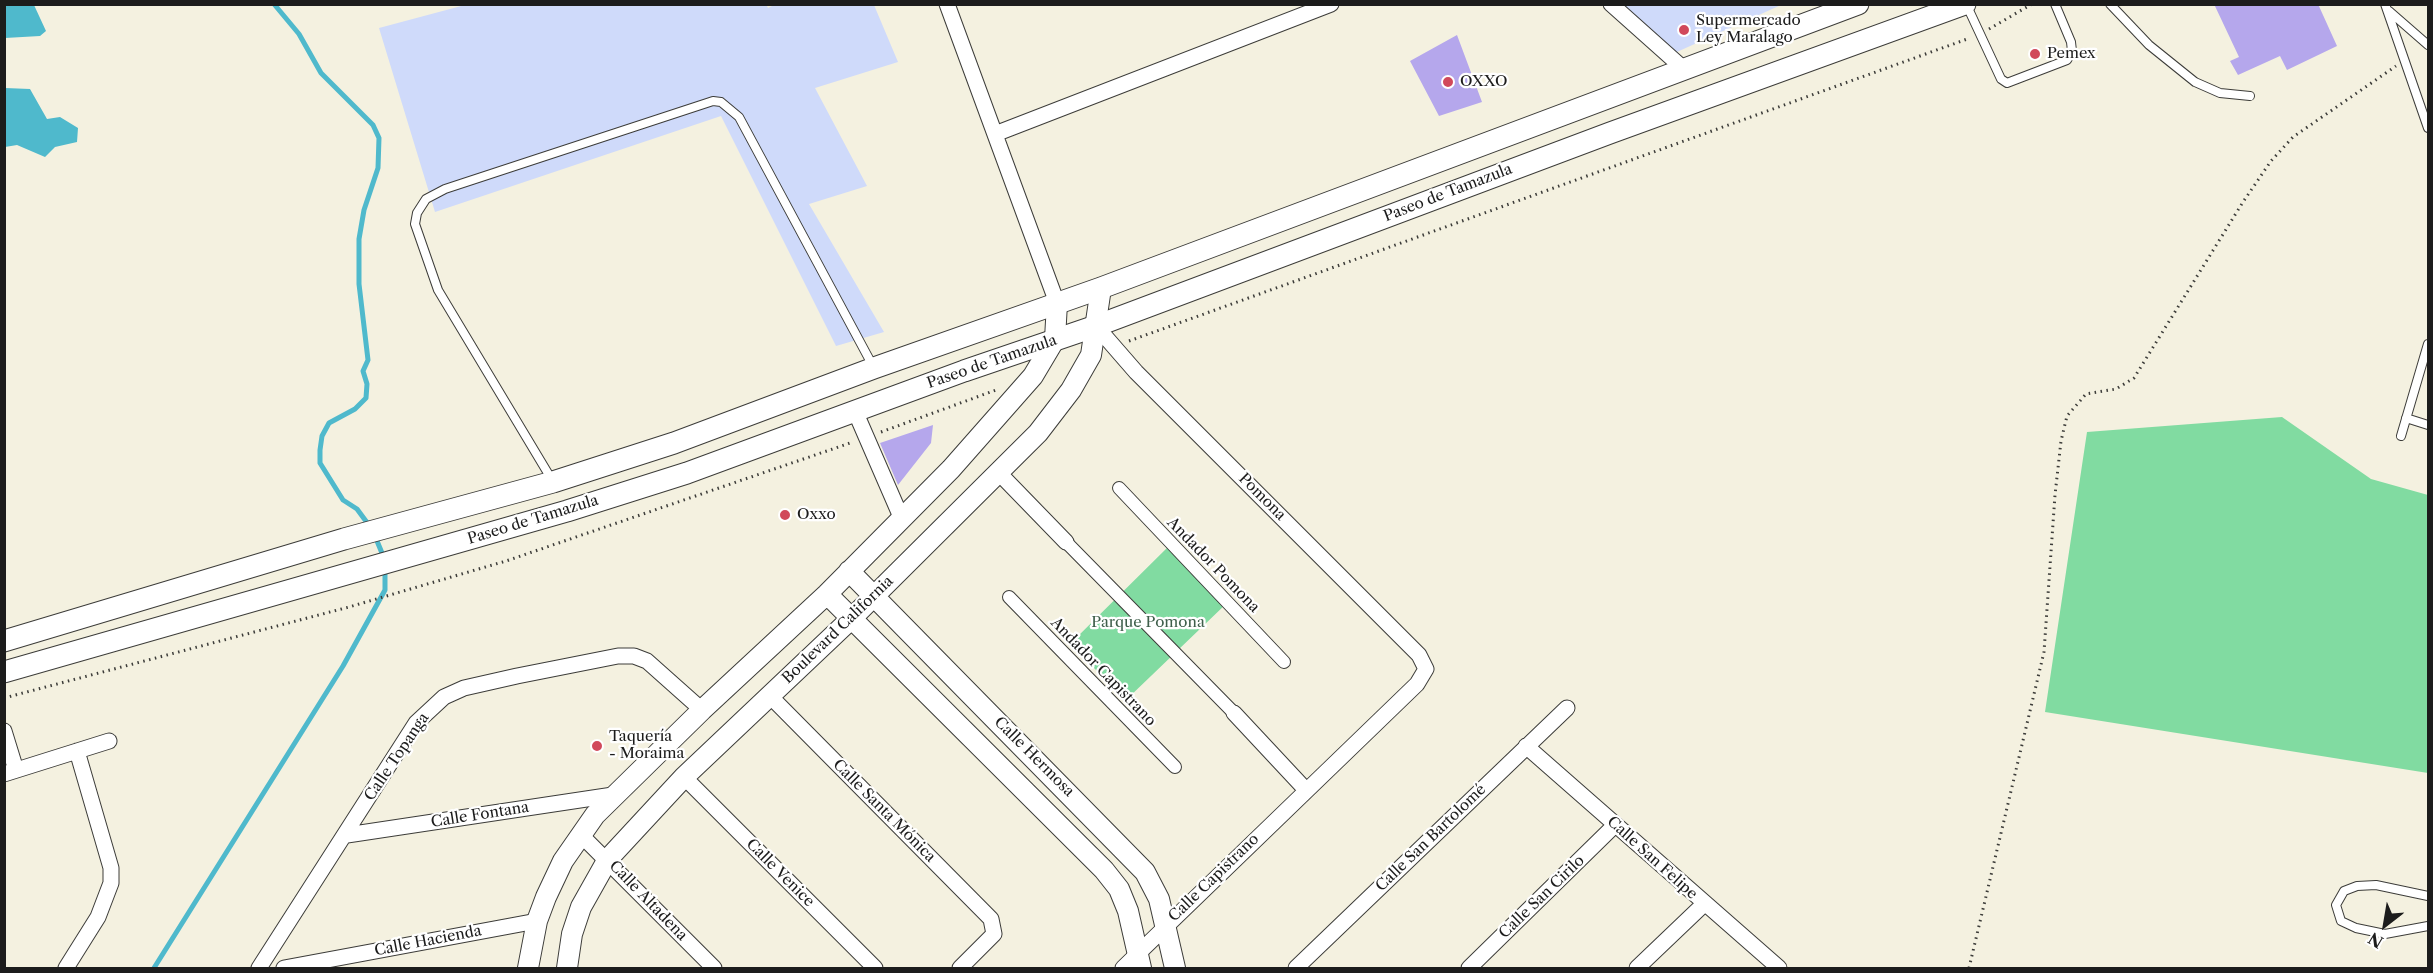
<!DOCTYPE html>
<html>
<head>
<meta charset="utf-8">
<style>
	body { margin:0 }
	#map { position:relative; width:2433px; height:973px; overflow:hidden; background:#f4f1e0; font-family:"Libre Caslon Text",serif }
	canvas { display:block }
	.frame { position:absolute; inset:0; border:6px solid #1c1c1c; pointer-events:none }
	.north { position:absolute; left:2355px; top:895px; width:60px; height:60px; -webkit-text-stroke:4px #fff; paint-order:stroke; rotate:211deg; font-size:16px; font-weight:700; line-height:24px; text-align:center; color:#1c1c1c }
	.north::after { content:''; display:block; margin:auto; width:21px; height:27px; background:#1c1c1c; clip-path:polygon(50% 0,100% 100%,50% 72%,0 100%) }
</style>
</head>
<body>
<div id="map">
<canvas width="2433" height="973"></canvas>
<div class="frame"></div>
<div class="north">N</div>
</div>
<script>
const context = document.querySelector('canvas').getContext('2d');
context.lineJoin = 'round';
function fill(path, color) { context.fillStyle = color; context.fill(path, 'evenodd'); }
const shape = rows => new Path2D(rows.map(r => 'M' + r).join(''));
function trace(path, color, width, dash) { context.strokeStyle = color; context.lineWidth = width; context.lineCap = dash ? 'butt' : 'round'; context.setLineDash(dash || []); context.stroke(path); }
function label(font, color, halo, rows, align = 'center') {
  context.font = font + ' "Libre Caslon Text",serif'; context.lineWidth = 4.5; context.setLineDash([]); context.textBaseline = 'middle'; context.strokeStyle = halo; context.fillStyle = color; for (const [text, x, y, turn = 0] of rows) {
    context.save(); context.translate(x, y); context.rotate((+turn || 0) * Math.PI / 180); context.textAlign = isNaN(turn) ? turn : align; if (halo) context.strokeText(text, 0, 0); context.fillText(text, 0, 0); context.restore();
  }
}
const built = shape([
	[766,4,768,8,776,4,874,5,898,62,815,88,867,186,809,204,884,332,836,346,721,116,435,212,379,28,465,5],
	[1620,5,1781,5,1668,56]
]);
const green = shape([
	[2282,417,2371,479,2428,495,2428,773,2045,712,2087,432],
	[1171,544,1227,603,1126,700,1070,644]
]);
const water = shape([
	[5,4,34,5,46,31,40,36,5,38],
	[5,88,30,89,47,119,60,117,78,128,77,142,55,147,45,157,17,145,5,147]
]);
const stream = shape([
	[274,4,299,34,321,73,373,125,379,138,378,168,364,210,359,239,359,284,368,360,363,371,367,384,366,398,355,409,329,423,322,436,320,450,320,463,343,500,357,509,371,528],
	[375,536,384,558],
	[154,968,343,666,385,590,385,567]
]);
const building = shape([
	[2214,4,2318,4,2337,46,2287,70,2280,56,2238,75,2230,61,2239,57],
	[1457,35,1482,102,1439,116,1410,61],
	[933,425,931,443,898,485,880,443]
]);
const path = shape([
	[1989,29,2032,4],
	[1129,341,1970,38],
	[881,432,996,390],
	[4,698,349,607,506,561,853,442],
	[1969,968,2044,652,2055,495,2061,441,2067,416,2086,394,2116,389,2134,378,2243,202,2271,161,2293,137,2396,66]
]);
const service = shape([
	[2110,4,2149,45,2195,82,2220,93,2250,96],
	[2385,4,2428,128],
	[1967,6,2001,79,2007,83,2067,60,2072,51,2071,42,2055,4],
	[2389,11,2428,45],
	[2406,418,2428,425],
	[2401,436,2428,344],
	[552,480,438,290,415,224,417,213,426,199,445,189,713,101,721,102,739,117,874,368],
	[2428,896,2376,885,2357,886,2344,891,2336,905,2341,921,2356,928,2385,934,2428,926]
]);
const pedestrian = shape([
	[1119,488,1284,662],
	[1066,542,1234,713],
	[1009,597,1175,767]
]);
const minor = shape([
	[947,4,1057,303],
	[1611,4,1685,70],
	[995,134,1331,4],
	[1096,326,1136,372,1419,655,1426,669,1417,684,1123,968],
	[855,411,901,517],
	[999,473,1066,542],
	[770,696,991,919,994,934,960,968],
	[1234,713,1305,789],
	[4,731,16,770],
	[1526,746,1779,968],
	[4,774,109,741],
	[684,777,875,968],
	[347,835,613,795],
	[581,835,714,968],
	[66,968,98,917,111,883,111,868,77,751],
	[259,968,416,723,444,697,464,688,517,676,618,656,634,656,647,661,702,710],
	[284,968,537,921],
	[1296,968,1567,708],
	[1469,968,1615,825],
	[1637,968,1704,904]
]);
const tertiary = shape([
	[849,571,1145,872,1159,899,1175,968],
	[827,594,1104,870,1119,889,1128,911,1141,968],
	[528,968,537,921,546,897,563,861,595,815,702,710,827,594,951,469,1033,376,1055,339,1057,303],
	[567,968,572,934,581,907,608,859,684,777,853,617,1038,433,1071,390,1091,355,1101,288]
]);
const secondary = shape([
	[4,641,344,539,553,482,674,443,874,368,1101,288,1858,4],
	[4,672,567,511,687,473,964,371,1096,326,1610,133,1965,4]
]);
const markers = [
	[1684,30,6,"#d1495b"],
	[2035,54,6,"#d1495b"],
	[1448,82,6,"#d1495b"],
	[785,515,6,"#d1495b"],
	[597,746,6,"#d1495b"]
];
const poiNames = [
	["Supermercado",1696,21],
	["Ley Maralago",1696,38],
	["Pemex",2047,54],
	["OXXO",1460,82],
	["Oxxo",797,515],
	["Taquería",609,737],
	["- Moraima",609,754]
];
const streetNames = [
	["Paseo de Tamazula",1448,193,-21],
	["Paseo de Tamazula",992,362,-19],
	["Pomona",1262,497,45],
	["Paseo de Tamazula",533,520,-17],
	["Andador Pomona",1213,565,46],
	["Boulevard California",838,630,-44],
	["Andador Capistrano",1103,672,46],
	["Calle Topanga",397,757,-56],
	["Calle Hermosa",1034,757,45],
	["Calle Santa Mónica",884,811,45],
	["Calle Fontana",480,815,-9],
	["Calle San Bartolomé",1431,838,-44],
	["Calle San Felipe",1652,858,42],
	["Calle Venice",780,873,45],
	["Calle Capistrano",1214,878,-44],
	["Calle San Cirilo",1542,897,-44],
	["Calle Altadena",648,901,46],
	["Calle Hacienda",428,941,-11]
];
const parkNames = [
	["Parque Pomona",1148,623]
];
fill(built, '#cfdafa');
fill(green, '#81dba1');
fill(water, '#4fb9cc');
trace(stream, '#4fb9cc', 5);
fill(building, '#b5a7ec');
trace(service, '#3c3c39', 10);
trace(pedestrian, '#3c3c39', 14);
trace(minor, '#3c3c39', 17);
trace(tertiary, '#3c3c39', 22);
trace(secondary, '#3c3c39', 23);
trace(path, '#3c3c39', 3, [1.5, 4.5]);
trace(service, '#fff', 8);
trace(pedestrian, '#fff', 12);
trace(minor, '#fff', 15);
trace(tertiary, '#fff', 20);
trace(secondary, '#fff', 21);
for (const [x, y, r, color] of markers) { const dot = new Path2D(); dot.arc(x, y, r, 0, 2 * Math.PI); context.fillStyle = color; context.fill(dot); trace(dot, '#fff', 2); }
label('15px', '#1c1c1c', '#fff', poiNames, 'left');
label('15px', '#1c1c1c', '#fff', streetNames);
label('15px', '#3f5f4b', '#fff', parkNames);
</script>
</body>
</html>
